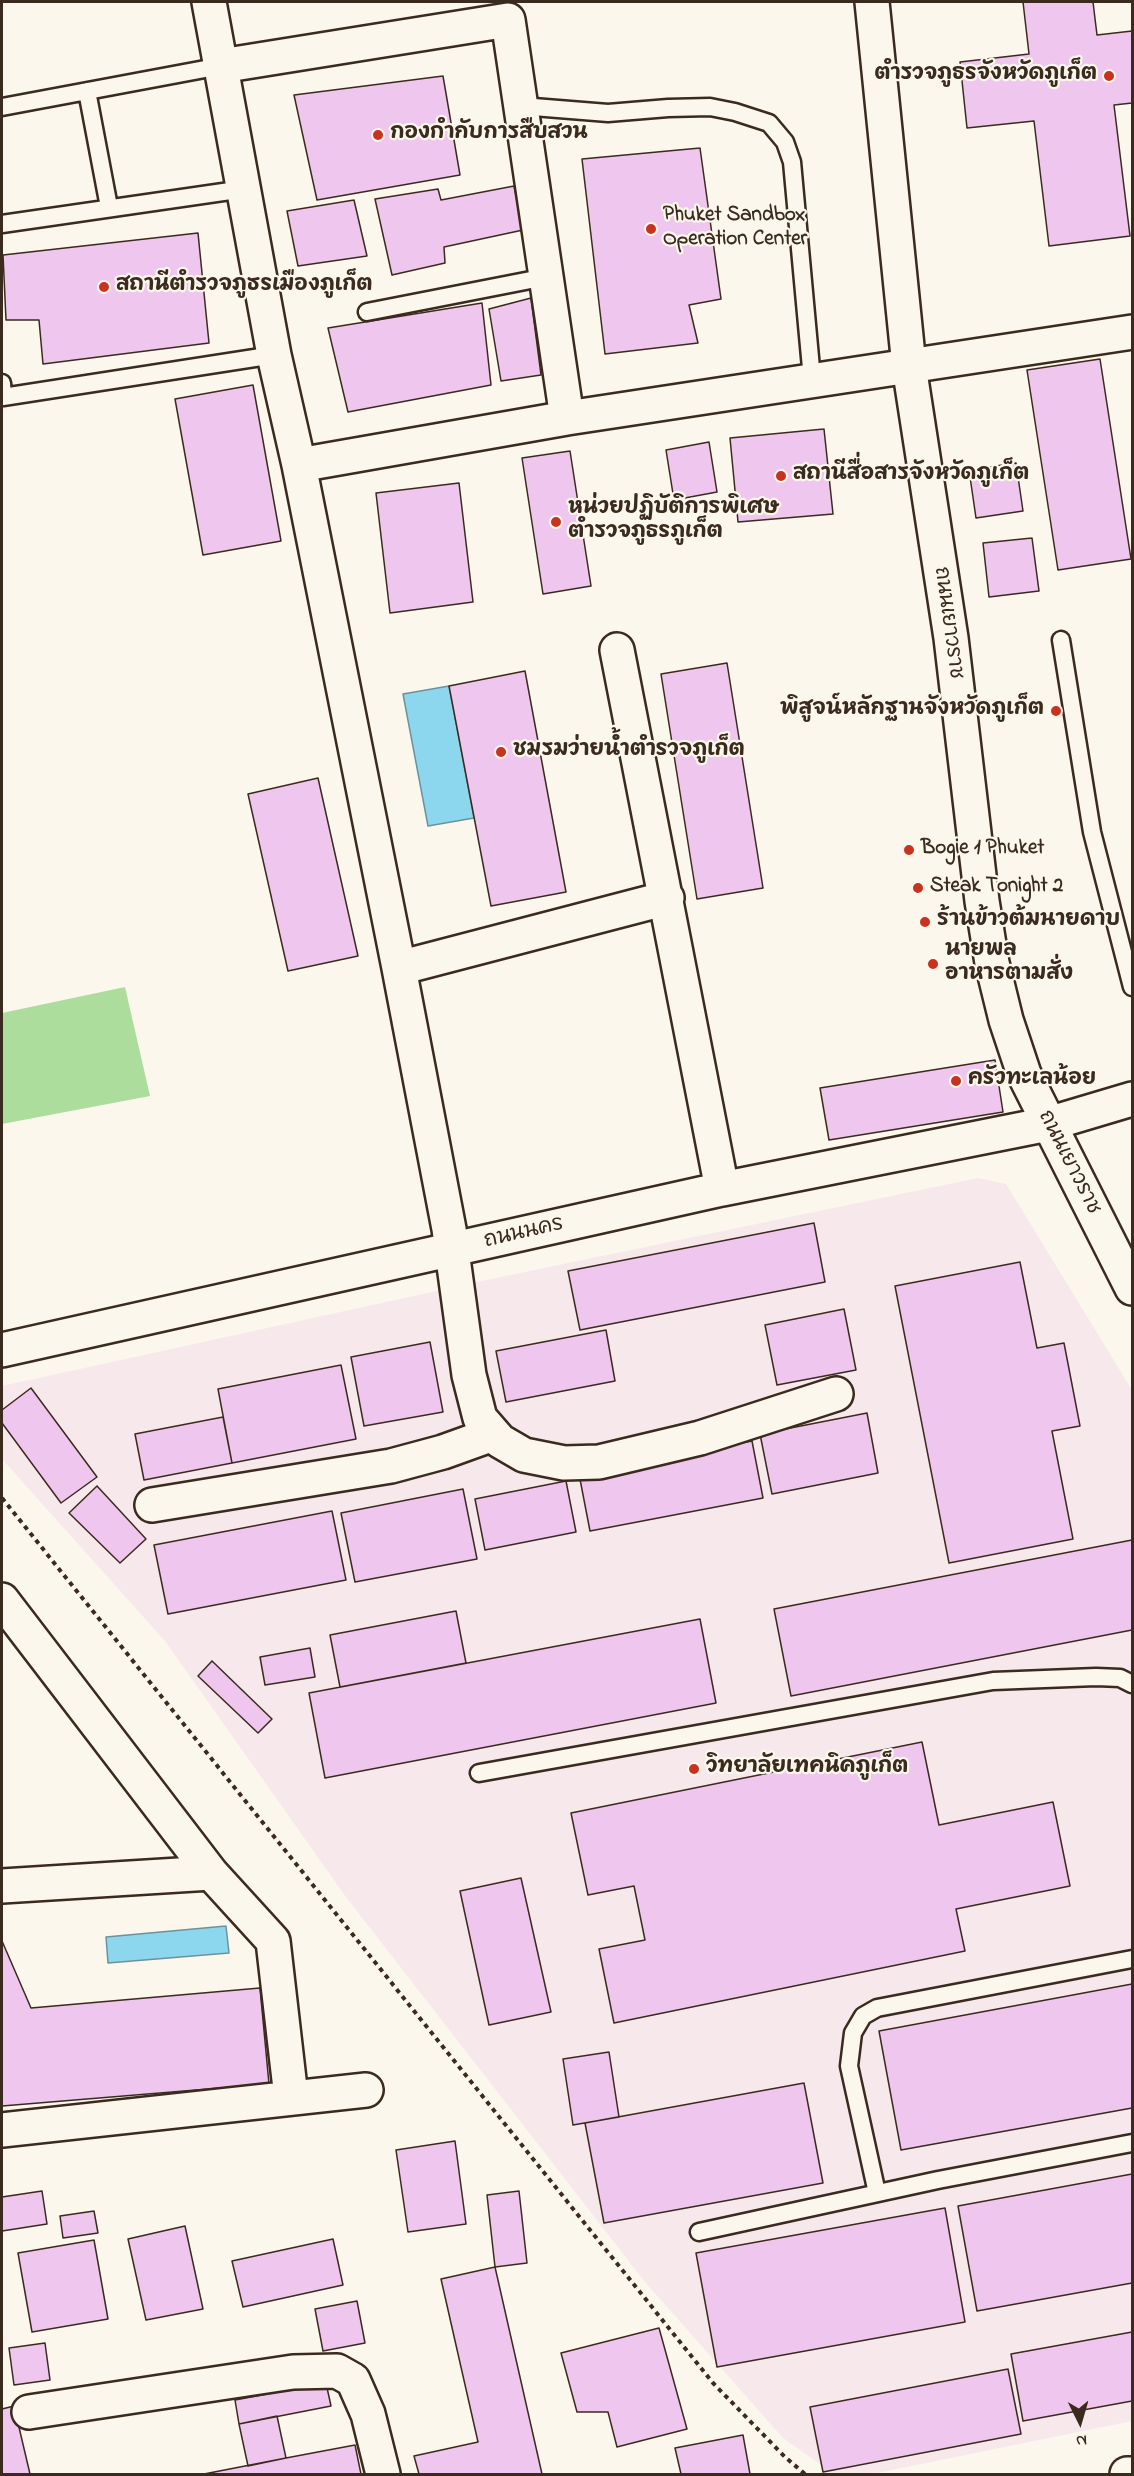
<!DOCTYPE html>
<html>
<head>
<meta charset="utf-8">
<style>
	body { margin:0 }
	#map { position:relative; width:1134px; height:2476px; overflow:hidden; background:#fbf7ec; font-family:"Indie Flower",sans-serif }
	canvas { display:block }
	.frame { position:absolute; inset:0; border:3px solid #3b2a1e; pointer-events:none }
	.north { position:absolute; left:1050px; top:2392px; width:60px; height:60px; -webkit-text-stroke:4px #fbf7ec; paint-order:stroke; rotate:175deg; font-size:16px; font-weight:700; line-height:24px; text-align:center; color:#3b2a1e }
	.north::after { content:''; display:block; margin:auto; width:21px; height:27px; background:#3b2a1e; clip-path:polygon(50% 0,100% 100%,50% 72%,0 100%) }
</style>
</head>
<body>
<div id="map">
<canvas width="1134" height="2476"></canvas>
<div class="frame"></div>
<div class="north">N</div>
</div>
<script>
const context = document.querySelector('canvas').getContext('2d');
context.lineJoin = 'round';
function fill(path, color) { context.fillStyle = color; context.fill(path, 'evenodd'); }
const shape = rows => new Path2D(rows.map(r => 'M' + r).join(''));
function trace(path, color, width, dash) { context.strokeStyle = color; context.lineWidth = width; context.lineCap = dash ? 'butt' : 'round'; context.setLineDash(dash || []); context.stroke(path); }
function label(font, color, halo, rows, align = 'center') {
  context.font = font + ' "Indie Flower","Playpen Sans Thai",sans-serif'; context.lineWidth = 4.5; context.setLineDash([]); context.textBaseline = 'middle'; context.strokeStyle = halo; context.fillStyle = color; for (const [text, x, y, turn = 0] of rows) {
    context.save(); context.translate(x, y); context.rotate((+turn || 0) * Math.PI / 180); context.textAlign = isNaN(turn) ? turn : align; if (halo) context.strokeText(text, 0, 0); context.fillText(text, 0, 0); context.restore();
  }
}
const built = shape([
	[978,1178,1006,1184,1132,1390,1132,2421,872,2474,834,2474,783,2438,645,2282,346,1897,165,1641,2,1459,2,1386,496,1278]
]);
const green = shape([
	[125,987,150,1096,2,1124,2,1013]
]);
const water = shape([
	[449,686,474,818,428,826,403,694,449,686],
	[226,1926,229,1953,108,1963,106,1937,226,1926]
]);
const building = shape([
	[1023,2,1093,2,1097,35,1132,31,1132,103,1114,105,1130,236,1049,246,1034,121,967,128,960,62,1029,54,1023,2],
	[443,76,460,175,317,200,294,95,443,76],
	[700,148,721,299,689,305,698,343,605,354,582,159,700,148],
	[514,186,523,230,444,247,445,263,392,275,375,199,438,189,441,200,514,186],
	[354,200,367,256,298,266,287,211,354,200],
	[198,233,209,343,43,364,39,320,6,320,3,255,198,233],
	[531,298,541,375,501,381,489,309,531,298],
	[482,303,491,385,348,412,328,328,482,303],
	[1100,359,1131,559,1058,570,1027,370,1100,359],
	[253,385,281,541,203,555,175,399,253,385],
	[824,429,833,514,738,522,730,438,824,429],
	[709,442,717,492,674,500,666,450,709,442],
	[570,451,591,586,543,594,522,458,570,451],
	[1016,463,1023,511,976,518,969,470,1016,463],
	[459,483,473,602,390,613,376,493,459,483],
	[1032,538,1039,591,989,597,983,543,1032,538],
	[727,663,763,888,697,899,661,674,727,663],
	[525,671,566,892,491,906,449,686,525,671],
	[318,778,358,956,288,971,248,794,318,778],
	[995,1060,1003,1112,829,1140,820,1088,995,1060],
	[814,1223,825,1282,580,1330,568,1271,814,1223],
	[1020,1262,1037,1348,1064,1343,1080,1426,1052,1431,1073,1539,949,1563,895,1286,1020,1262],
	[844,1309,856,1370,777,1385,765,1325,844,1309],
	[606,1330,615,1381,506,1402,496,1351,606,1330],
	[430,1342,443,1412,364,1426,351,1357,430,1342],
	[341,1365,356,1439,232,1463,218,1389,341,1365],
	[31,1388,97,1477,61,1503,2,1423,2,1410,31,1388],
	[867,1413,878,1473,772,1494,760,1434,867,1413],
	[223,1417,232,1463,144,1480,135,1434,223,1417],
	[752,1441,763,1498,590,1531,579,1474,752,1441],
	[566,1481,576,1532,485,1550,475,1499,566,1481],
	[97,1486,146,1539,120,1563,69,1513,97,1486],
	[463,1489,477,1559,355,1582,341,1513,463,1489],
	[332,1511,346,1580,168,1614,154,1545,332,1511],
	[1132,1540,1132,1630,791,1696,774,1609,1132,1540],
	[456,1611,466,1663,340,1687,330,1635,456,1611],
	[700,1619,716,1703,325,1778,309,1693,700,1619],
	[310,1648,315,1677,265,1685,260,1657,310,1648],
	[212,1661,272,1719,258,1733,198,1676,212,1661],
	[922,1742,939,1825,1053,1802,1070,1886,956,1909,965,1951,614,2023,599,1949,645,1940,634,1886,588,1895,571,1813,922,1742],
	[521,1878,551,2012,489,2025,460,1891,521,1878],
	[2,1941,31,2008,260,1988,269,2084,2,2106,2,1941],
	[1132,1984,1132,2108,901,2150,879,2031,1132,1984],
	[609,2052,619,2117,573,2125,563,2059,609,2052],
	[804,2083,823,2183,604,2223,585,2123,804,2083],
	[455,2141,466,2224,408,2232,396,2150,455,2141],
	[1132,2174,1132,2283,977,2311,958,2206,1132,2174],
	[42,2191,47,2224,2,2231,2,2197,42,2191],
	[519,2191,527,2263,495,2267,487,2195,519,2191],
	[945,2208,965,2322,717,2367,696,2253,945,2208],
	[94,2211,98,2233,63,2238,60,2216,94,2211],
	[185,2226,203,2309,146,2320,128,2239,185,2226],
	[333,2239,343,2285,243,2307,232,2261,333,2239],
	[94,2240,108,2319,32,2332,18,2253,94,2240],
	[495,2267,542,2474,419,2474,414,2456,478,2442,441,2279,495,2267],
	[357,2301,365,2343,323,2351,315,2309,357,2301],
	[659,2328,687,2429,617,2447,608,2412,577,2412,561,2353,659,2328],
	[1132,2332,1132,2401,1023,2421,1011,2354,1132,2332],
	[45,2343,50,2380,14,2385,9,2348,45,2343],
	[1008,2369,1021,2434,823,2472,810,2407,1008,2369],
	[326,2383,331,2406,239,2424,235,2400,326,2383],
	[14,2406,30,2474,2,2474,2,2409,14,2406],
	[277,2416,286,2458,248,2466,239,2424,277,2416],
	[743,2435,750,2474,681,2474,675,2448,743,2435],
	[355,2445,361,2474,204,2474,286,2458,355,2445]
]);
const path = shape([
	[2,1498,713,2383,785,2457,805,2474]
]);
const service = shape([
	[87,91,109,207],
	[521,106,608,113,668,108,710,107,735,112,769,123,785,142,792,162,812,379],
	[2,107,221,66],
	[2,224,244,189],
	[367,312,546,277],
	[2,383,3,397,274,355],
	[1061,640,1092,832,1132,987],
	[479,1773,993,1681,1096,1677,1120,1678,1132,1684],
	[877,2193,849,2066,853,2033,863,2016,877,2008,1132,1959],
	[699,2232,938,2180,1132,2143]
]);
const minor = shape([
	[209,2,274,355,299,465,399,968,449,1229,469,1375,480,1418,500,1441,524,1455,564,1463,599,1462,700,1438,836,1394],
	[221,66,508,20,567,418],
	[299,465,567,418,1132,332],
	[617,650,722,1189],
	[399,968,667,898],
	[2,1350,722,1189,1048,1124,1132,1099],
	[152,1505,391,1466,443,1452,493,1434],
	[2,1600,211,1873,273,1941,291,2097],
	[2,1886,211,1873],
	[2,2130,366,2090],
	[29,2412,293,2372,337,2371,353,2380,368,2414,383,2474]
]);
const tertiary = shape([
	[1127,2474,1132,2474]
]);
const secondary = shape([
	[872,2,909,366,951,638,982,901,992,963,1006,1020,1024,1074,1132,1288]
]);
const markers = [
	[1109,76,6,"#c8321e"],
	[378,135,6,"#c8321e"],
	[651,229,6,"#c8321e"],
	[104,287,6,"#c8321e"],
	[781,476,6,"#c8321e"],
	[556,522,6,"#c8321e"],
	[1056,711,6,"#c8321e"],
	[501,752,6,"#c8321e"],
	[909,850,6,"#c8321e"],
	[918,888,6,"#c8321e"],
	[925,922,6,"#c8321e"],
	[933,964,6,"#c8321e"],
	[956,1081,6,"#c8321e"],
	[694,1769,6,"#c8321e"]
];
const poiNames = [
	["ตำรวจภูธรจังหวัดภูเก็ต",1097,76,"right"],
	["กองกำกับการสืบสวน",390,135],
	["Phuket Sandbox",663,217],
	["Operation Center",663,241],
	["สถานีตำรวจภูธรเมืองภูเก็ต",116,287],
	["สถานีสื่อสารจังหวัดภูเก็ต",793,476],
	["หน่วยปฏิบัติการพิเศษ",568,510],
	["ตำรวจภูธรภูเก็ต",568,534],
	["พิสูจน์หลักฐานจังหวัดภูเก็ต",1044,711,"right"],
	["ชมรมว่ายน้ำตำรวจภูเก็ต",513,752],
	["Bogie 1 Phuket",921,850],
	["Steak Tonight 2",930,888],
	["ร้านข้าวต้มนายดาบ",937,922],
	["นายพล",945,952],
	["อาหารตามสั่ง",945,976],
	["ครัวทะเลน้อย",968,1081],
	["วิทยาลัยเทคนิคภูเก็ต",706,1769]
];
const streetNames = [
	["ถนนเยาวราช",947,623,82],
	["ถนนเยาวราช",1068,1163,63],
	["ถนนนคร",524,1234,-13]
];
fill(built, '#f7e8ec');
fill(green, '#addd9d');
fill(water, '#8dd7ee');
trace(water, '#6c929b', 1.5);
fill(building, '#efc6ed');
trace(building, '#3b2a1e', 1.5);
trace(service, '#3b2a1e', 21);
trace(minor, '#3b2a1e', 38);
trace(tertiary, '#3b2a1e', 38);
trace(secondary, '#3b2a1e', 38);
trace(path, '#3b2a1e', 4, [4.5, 4.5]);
trace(service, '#fbf7ec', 16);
trace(minor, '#fbf7ec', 33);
trace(tertiary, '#fbf7ec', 33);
trace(secondary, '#fbf7ec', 33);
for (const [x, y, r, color] of markers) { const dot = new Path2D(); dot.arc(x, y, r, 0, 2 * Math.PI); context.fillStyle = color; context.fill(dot); trace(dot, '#fbf7ec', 2); }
label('bold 21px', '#3b2a1e', '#fbf7ec', poiNames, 'left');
label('21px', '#3b2a1e', '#fbf7ec', streetNames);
</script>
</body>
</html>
